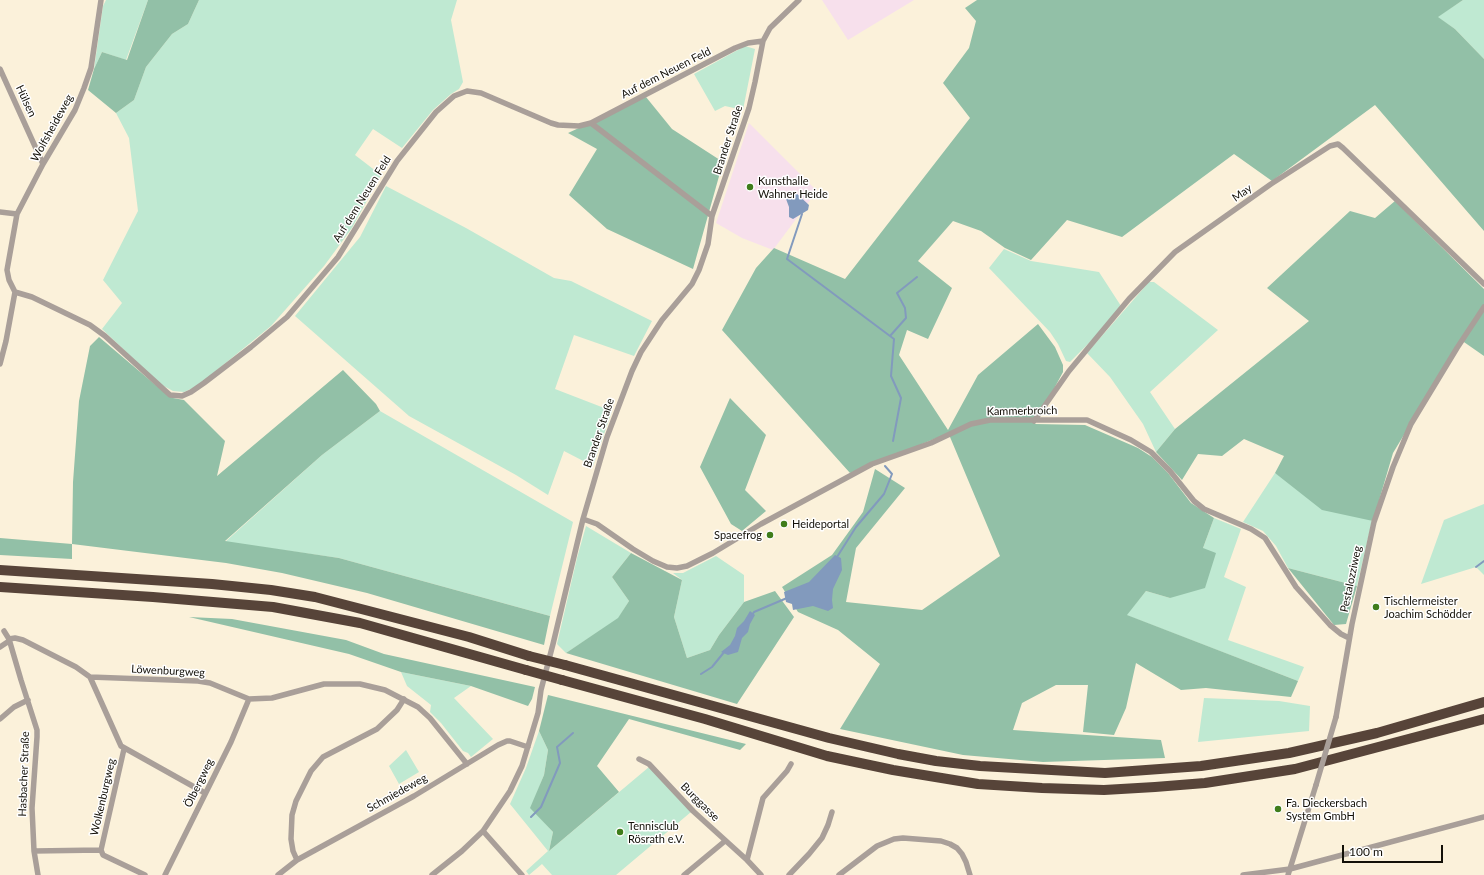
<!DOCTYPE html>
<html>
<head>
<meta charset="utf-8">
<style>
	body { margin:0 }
	#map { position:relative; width:1484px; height:875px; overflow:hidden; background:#fbf1da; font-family:Lato,sans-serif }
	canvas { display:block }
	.scale { position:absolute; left:1342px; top:845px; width:101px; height:18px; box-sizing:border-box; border:2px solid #131008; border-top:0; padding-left:5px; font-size:12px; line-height:14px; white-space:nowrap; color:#131008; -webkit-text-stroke:3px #fff; paint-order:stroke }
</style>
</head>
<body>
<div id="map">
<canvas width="1484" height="875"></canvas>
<div class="scale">100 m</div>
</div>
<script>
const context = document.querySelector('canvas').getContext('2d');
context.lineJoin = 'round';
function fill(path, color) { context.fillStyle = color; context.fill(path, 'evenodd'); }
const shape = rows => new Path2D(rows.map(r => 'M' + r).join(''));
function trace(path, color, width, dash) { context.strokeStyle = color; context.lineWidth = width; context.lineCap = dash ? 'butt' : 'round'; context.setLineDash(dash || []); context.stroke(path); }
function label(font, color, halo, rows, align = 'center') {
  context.font = font + ' Lato,sans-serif'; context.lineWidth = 3; context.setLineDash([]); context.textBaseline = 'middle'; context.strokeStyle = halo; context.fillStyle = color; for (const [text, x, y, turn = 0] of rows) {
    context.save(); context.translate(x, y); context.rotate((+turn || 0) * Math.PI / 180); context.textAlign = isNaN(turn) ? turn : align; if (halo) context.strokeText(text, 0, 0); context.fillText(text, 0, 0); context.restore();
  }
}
const industrial = shape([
	[822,0,914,0,848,40],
	[749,123,817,191,773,250,742,238,716,223]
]);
const green = shape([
	[106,0,148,0,126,60,102,52,94,69,103,6],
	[199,0,457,0,451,20,463,82,459,89,451,94,433,110,402,148,373,129,355,155,381,175,352,228,324,266,271,326,206,379,193,388,184,392,173,391,160,384,102,329,122,303,103,280,138,211,129,138,116,113,134,100,146,67,172,34,188,24],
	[1463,0,1484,0,1484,59,1455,29,1437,17],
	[745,46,755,49,743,110,725,106,715,111,694,74],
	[386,186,466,228,554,278,571,281,652,321,634,356,574,335,555,389,612,411,593,466,564,451,548,495,516,475,409,416,295,316,360,237],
	[1004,249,1031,261,1099,272,1121,306,1095,337,1070,362,1066,361,1058,344,1050,332,989,268],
	[1149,282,1154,282,1218,330,1150,392,1175,429,1156,452,1143,424,1110,377,1087,353],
	[380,411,573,522,550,616,339,558,225,542,322,455],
	[1275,473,1372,521,1357,586,1288,568,1276,546,1263,531,1243,522],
	[1484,504,1484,575,1476,567,1421,584,1444,520],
	[1214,518,1241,529,1224,577,1246,587,1228,640,1304,667,1298,681,1126,615,1146,591,1170,598,1203,548],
	[586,526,631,553,612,577,629,601,618,619,566,653,557,644,577,558],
	[716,556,744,575,744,602,719,635,710,650,687,658,674,617,682,580,673,573,683,573],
	[401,672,471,686,454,698,493,739,471,757,468,753,463,751,441,723,430,712,431,705,407,686],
	[1204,698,1279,701,1310,706,1309,731,1198,742],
	[539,731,548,750,544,775,531,808,553,832,549,851,649,767,691,812,616,875,552,875,542,864,529,875,526,871,548,851,510,804,526,768],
	[406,750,419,772,399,784,389,766]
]);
const forest = shape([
	[148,0,199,0,188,24,172,34,146,67,134,100,116,113,88,90,94,69,102,52,127,60],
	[977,0,1463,0,1438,17,1455,29,1484,59,1484,231,1375,105,1272,181,1234,154,1122,237,1067,220,1031,260,1005,248,981,231,953,221,918,261,952,288,928,339,907,330,899,355,948,430,978,375,1038,324,1055,347,1063,365,1063,372,1035,424,1085,425,1138,448,1152,457,1168,473,1191,503,1214,518,1203,548,1216,553,1205,588,1170,598,1146,591,1127,615,1298,681,1291,697,1206,688,1181,690,1136,663,1126,708,1114,735,1083,732,1088,685,1056,685,1022,703,1013,730,1161,740,1165,758,1043,762,963,755,840,729,880,664,838,630,798,612,782,587,832,555,863,512,875,469,905,488,856,548,846,602,922,610,1000,556,950,437,949,433,850,473,722,330,756,268,774,248,845,279,970,118,943,83,969,48,976,21,965,8],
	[646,97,672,129,723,162,693,269,607,229,569,195,597,149,568,133],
	[1395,201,1484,289,1484,356,1461,340,1393,453,1373,521,1322,510,1275,473,1284,456,1244,439,1222,456,1198,454,1182,480,1156,452,1175,429,1309,321,1267,288,1350,211,1375,218],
	[99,337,165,393,173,398,184,400,225,441,217,476,343,370,376,404,380,411,322,455,225,541,339,558,550,616,544,645,367,593,282,573,226,563,72,544,72,559,0,555,0,538,72,544,73,482,79,401,90,346],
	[730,398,766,435,745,490,766,511,742,531,731,524,700,467],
	[631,553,682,580,674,617,687,658,710,650,719,635,744,602,775,591,794,617,737,704,566,653,618,618,629,601,612,577],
	[1288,568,1357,586,1346,624,1334,625],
	[189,617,232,619,346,640,384,654,535,687,532,699,528,706,471,686,401,672,349,654],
	[548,695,746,744,740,750,629,719,597,766,619,792,549,851,553,832,530,808,544,775,548,750,539,731]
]);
const water = shape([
	[794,191,809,205,808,210,793,219,789,217,789,207,786,199,791,196,791,192],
	[835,555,841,558,842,570,833,589,832,600,833,608,828,611,813,606,793,610,792,604,786,602,784,592,809,582],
	[750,611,755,615,750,624,748,632,742,638,738,652,728,655,721,652,730,645,735,636,737,628,744,621]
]);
const stream = shape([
	[802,214,787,259,894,339,891,376,901,398,893,441],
	[890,336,906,318,905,308,897,293,917,277],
	[837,557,856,527,884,494,892,474,885,466],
	[1476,567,1484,561],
	[752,615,754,612,787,598],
	[701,674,712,667,725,651],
	[531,817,541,807,560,763,557,747,573,733]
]);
const street = shape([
	[0,69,43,164],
	[591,123,712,216],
	[0,212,17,214],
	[15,292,32,297,90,325,105,336,170,395,182,396,191,392,204,383,251,347,287,317,338,257,397,161,436,112,454,96,467,91,481,93,551,123,558,125,579,126,591,123,735,48,748,43,763,41],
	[0,364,6,341,15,292,9,280,7,270,17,214,43,164,75,110,84,88,91,68,101,0],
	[1034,421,1069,371,1129,299,1175,252,1271,184,1330,146,1338,144,1343,148,1484,284],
	[583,519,597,524,633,549,653,561,667,567,677,568,687,566,713,553,761,524,872,464,931,443,971,424,990,420,1087,420,1131,440,1151,452,1170,471,1194,501,1204,509,1251,529,1265,538,1296,587,1330,625,1341,634,1349,638],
	[4,631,9,639,21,680,37,730,37,737,32,808,34,851,38,875],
	[9,639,15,638,23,640,76,667,90,677,198,681,210,683,249,699,272,698,324,684,360,684,385,690,418,707,430,718,467,764],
	[0,647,9,641],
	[90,677,121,746,205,793],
	[1336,717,1352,624,1374,522,1393,467,1411,424,1457,348,1484,307],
	[0,719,14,707,28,700],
	[639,759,649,764,693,811,747,860,761,875],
	[483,831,522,875],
	[101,850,124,749],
	[34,851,101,850,103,855,145,875],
	[297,860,293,851,291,839,292,815,296,801,311,771,323,757,377,729,397,710,404,699],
	[747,860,763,798,787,771,791,764],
	[165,875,231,742,249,699],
	[278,875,297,860,414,796,498,745,507,741,510,741,528,747],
	[432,875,462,851,483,831,510,791,522,766,538,713,541,690,553,644,583,519,607,437,632,371,641,352,662,320,692,284,699,270,708,244,712,216,749,108,755,82,763,41,770,28,799,0],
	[684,875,725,841],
	[789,875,809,854,822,838,828,825,832,812],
	[839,875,877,846,894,839,903,838,941,841,950,844,957,848,962,854,966,862,970,875],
	[1243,875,1290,869,1484,817],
	[1288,875,1316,785]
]);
const highway = shape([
	[0,570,212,584,271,590,315,597,469,637,529,656],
	[0,587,153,597,273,607,360,623,526,670],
	[565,665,829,738,898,754,936,761,980,766,1105,773,1201,766,1289,753,1377,733,1484,702],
	[562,680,705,719,827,756,893,770,978,784,1042,788,1104,790,1155,787,1205,783,1295,769,1484,719]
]);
const streetBridge = shape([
	[1316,785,1336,717]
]);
const highwayBridge = shape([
	[529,656,565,665],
	[526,670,562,680]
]);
const markers = [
	[750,187,4,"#3f7d1b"],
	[784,524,4,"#3f7d1b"],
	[770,535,4,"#3f7d1b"],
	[1376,607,4,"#3f7d1b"],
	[1278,809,4,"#3f7d1b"],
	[620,832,4,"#3f7d1b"]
];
const streetNames = [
	["Auf dem Neuen Feld",666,73,-27],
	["Hülsen",26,101,65],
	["Wolfsheideweg",52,128,-61],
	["Brander Straße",728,140,-72],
	["May",1242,193,-35],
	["Auf dem Neuen Feld",362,199,-58],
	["Kammerbroich",1022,411,-1],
	["Brander Straße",599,433,-71],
	["Pestalozziweg",1351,579,-78],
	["Löwenburgweg",168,671,3],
	["Hasbacher Straße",24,774,-88],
	["Ölbergweg",199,783,-64],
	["Schmiedeweg",397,793,-29],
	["Wolkenburgweg",103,797,-77],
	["Burggasse",700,802,45]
];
const poiNames = [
	["Kunsthalle",758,181],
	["Wahner Heide",758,194],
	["Heideportal",792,524],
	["Spacefrog",762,535,"right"],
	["Tischlermeister",1384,601],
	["Joachim Schödder",1384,614],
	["Fa. Dieckersbach",1286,803],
	["System GmbH",1286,816],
	["Tennisclub",628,826],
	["Rösrath e.V.",628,839]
];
fill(industrial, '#f7e0ec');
fill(green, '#bfe9d2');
fill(forest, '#92c0a7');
fill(water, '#829abd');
trace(stream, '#829abd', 2);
trace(street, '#a99f99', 5.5);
trace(highway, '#574439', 10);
trace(streetBridge, '#a99f99', 5.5);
trace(highwayBridge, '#574439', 10);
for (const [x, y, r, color] of markers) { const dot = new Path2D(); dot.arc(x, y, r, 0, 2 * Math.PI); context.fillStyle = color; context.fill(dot); trace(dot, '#fff', 1.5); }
label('11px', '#131008', '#fff', streetNames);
label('11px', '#131008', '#fff', poiNames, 'left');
</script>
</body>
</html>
